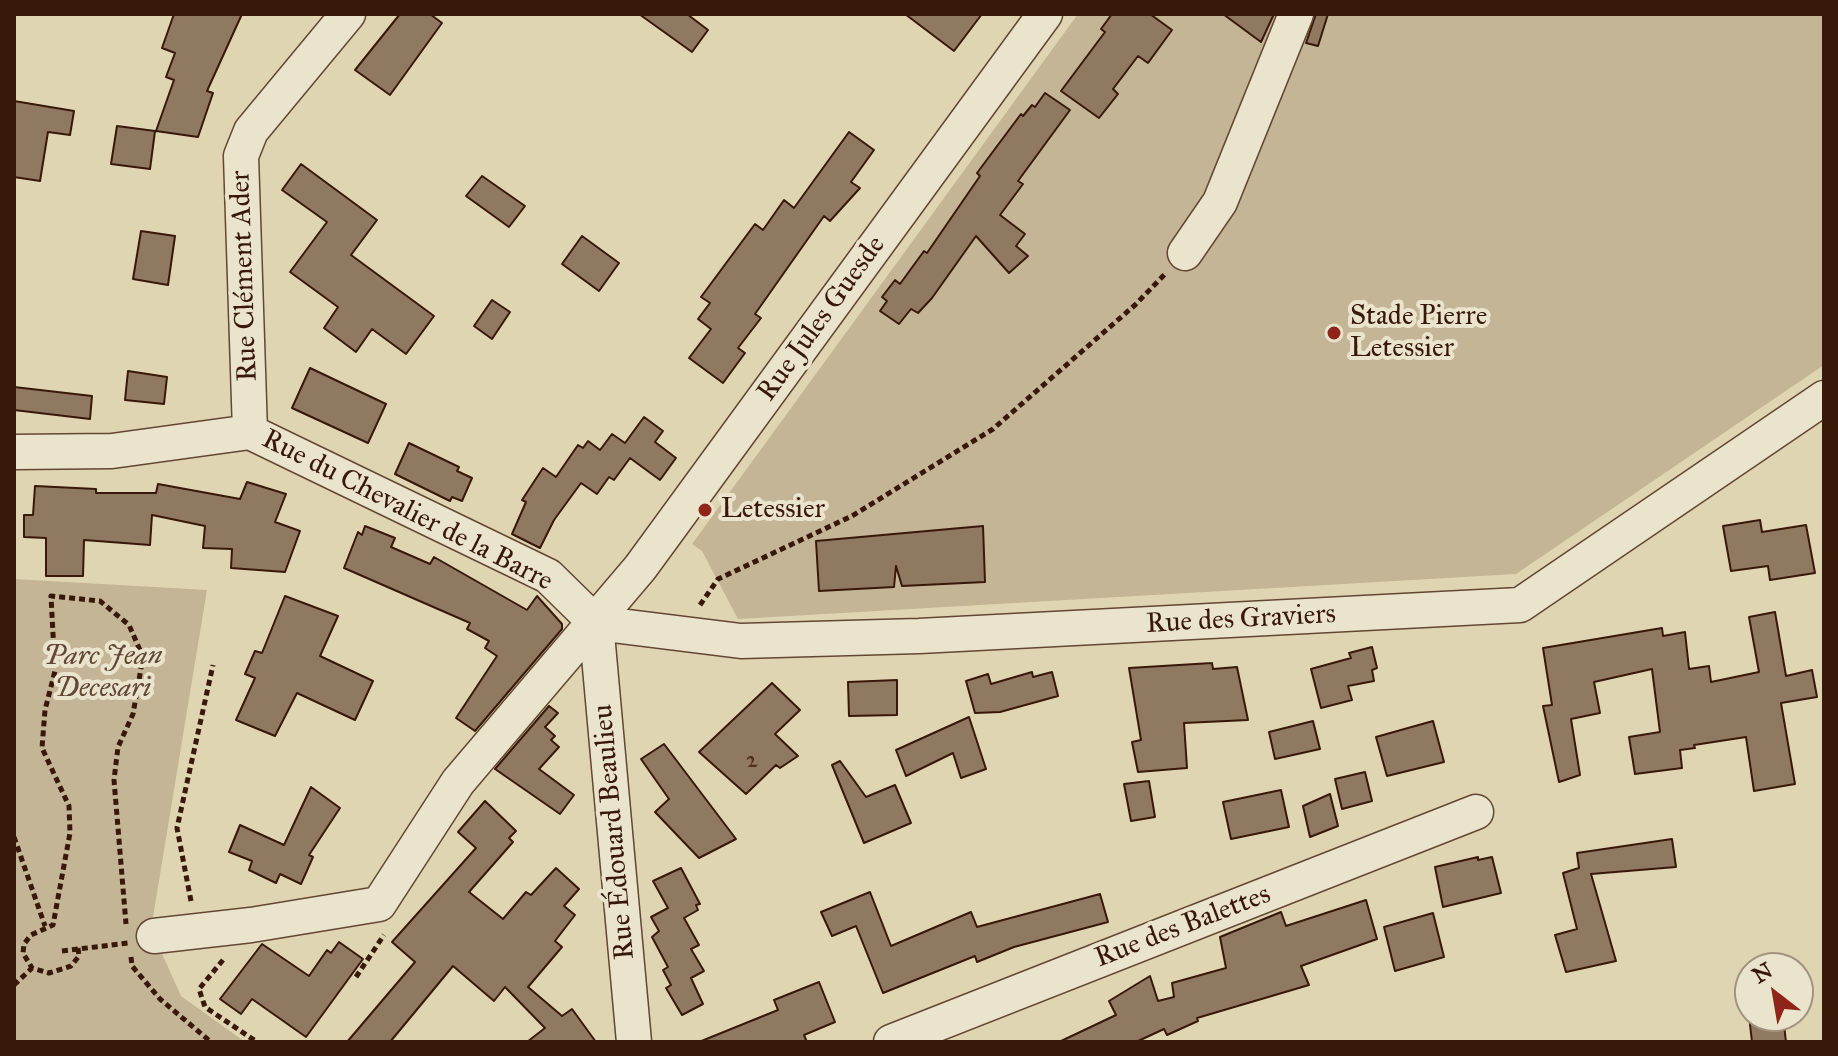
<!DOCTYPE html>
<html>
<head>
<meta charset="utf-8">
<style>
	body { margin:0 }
	#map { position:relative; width:1838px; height:1056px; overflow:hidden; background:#e0d5b2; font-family:"IM FELL Great Primer",serif }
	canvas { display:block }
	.frame { position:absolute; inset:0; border:16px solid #381809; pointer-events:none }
	.north { position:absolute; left:1734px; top:952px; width:80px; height:80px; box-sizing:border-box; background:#ebe4cd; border:2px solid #a3927f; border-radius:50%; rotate:329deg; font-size:22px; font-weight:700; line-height:32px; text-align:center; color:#381809 }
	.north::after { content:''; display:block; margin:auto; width:28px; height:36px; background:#8f2418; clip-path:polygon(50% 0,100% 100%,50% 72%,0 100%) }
</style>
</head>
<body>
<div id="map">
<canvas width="1838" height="1056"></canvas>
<div class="frame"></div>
<div class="north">N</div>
</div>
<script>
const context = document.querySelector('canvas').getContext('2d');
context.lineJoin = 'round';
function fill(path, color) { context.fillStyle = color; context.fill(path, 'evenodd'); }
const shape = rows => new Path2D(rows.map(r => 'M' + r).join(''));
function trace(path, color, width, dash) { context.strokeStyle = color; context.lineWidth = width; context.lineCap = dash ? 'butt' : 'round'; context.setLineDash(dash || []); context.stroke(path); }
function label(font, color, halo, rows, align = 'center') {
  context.font = font + ' "IM FELL Great Primer",serif'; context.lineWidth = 8; context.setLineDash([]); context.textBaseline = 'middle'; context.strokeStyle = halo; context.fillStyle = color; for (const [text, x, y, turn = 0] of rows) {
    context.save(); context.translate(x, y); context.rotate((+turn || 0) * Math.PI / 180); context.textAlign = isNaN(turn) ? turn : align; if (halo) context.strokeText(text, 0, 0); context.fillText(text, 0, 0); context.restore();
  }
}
const green = shape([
	[1078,14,1824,14,1824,365,1516,574,738,619,702,551,692,544],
	[14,579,207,590,151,929,181,996,245,1042,14,1042]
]);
const building = shape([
	[174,14,242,14,207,91,213,93,198,137,156,131,174,80,166,77,175,53,162,48,174,14],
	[400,14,430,14,442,23,390,95,355,70,400,14],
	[639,14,687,14,708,30,692,52,639,14],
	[905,14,982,14,954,51,905,14],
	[1112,14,1150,14,1172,30,1148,63,1138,56,1113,89,1118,94,1099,118,1061,91,1105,32,1101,29,1112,14],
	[1223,14,1274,14,1261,42,1223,14],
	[1316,14,1328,14,1318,46,1306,43,1316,14],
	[1045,93,1070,110,1018,181,1023,184,1000,215,1025,234,1016,246,1028,256,1009,273,976,236,932,298,918,313,911,309,899,324,880,311,887,301,882,297,895,280,900,284,924,251,927,253,980,176,977,173,1021,114,1023,116,1032,105,1035,107,1045,93],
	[14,101,74,111,70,135,48,132,40,181,14,177,14,101],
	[117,126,155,131,150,169,111,164,117,126],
	[849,132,874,150,851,182,860,188,830,221,824,216,755,314,761,318,738,348,745,353,723,383,689,358,711,329,698,319,710,303,701,297,755,224,763,230,784,200,794,208,849,132],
	[301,164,377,220,351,255,434,316,406,354,372,329,356,352,324,328,338,307,290,272,327,222,282,190,301,164],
	[482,176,525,206,509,227,466,196,482,176],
	[141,231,175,236,168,285,133,279,141,231],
	[582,236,619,263,599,291,562,264,582,236],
	[492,300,510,312,492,339,474,326,492,300],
	[310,368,386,404,368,443,292,408,310,368],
	[128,371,167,377,164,404,125,400,128,371],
	[14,387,92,396,90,419,14,410,14,387],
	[644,417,663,431,655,442,676,458,660,480,630,458,614,480,609,477,597,494,581,483,554,520,540,548,512,534,526,502,522,500,543,468,556,477,578,445,583,448,588,441,600,450,612,434,625,443,644,417],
	[409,443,459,467,457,471,472,478,462,501,452,497,450,501,395,474,409,443],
	[247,482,286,494,275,522,300,531,285,572,231,568,232,549,203,548,205,526,152,515,150,545,84,540,83,576,46,576,46,538,24,537,24,515,33,515,35,486,96,489,96,493,156,493,158,484,240,499,247,482],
	[1760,520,1762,532,1806,525,1815,573,1770,580,1768,566,1731,571,1723,526,1760,520],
	[365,526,395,538,391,547,430,564,434,557,527,610,537,596,562,624,562,629,475,731,456,718,497,656,485,648,489,641,467,629,470,623,344,568,358,532,362,535,365,526],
	[983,526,985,582,902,586,896,566,894,587,819,591,816,541,983,526],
	[285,596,338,616,320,656,373,681,355,720,297,693,275,736,236,720,255,678,245,674,255,651,262,653,285,596],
	[1775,612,1786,676,1812,670,1817,697,1781,703,1795,784,1754,791,1746,737,1694,745,1695,748,1680,750,1682,768,1635,774,1629,737,1660,732,1652,669,1594,682,1600,713,1571,719,1580,775,1559,782,1543,706,1552,705,1543,648,1662,628,1663,636,1685,632,1689,669,1709,666,1711,682,1759,672,1749,617,1775,612],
	[1372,647,1377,668,1372,670,1374,681,1348,686,1352,700,1321,708,1311,669,1351,658,1349,653,1372,647],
	[1212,663,1213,669,1237,667,1248,720,1184,723,1187,768,1138,772,1132,742,1141,740,1129,668,1212,663],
	[1032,672,1033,677,1052,672,1058,696,1000,712,975,713,966,681,988,674,991,684,1032,672],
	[897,680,897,715,849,716,848,682,897,680],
	[772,683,800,710,775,734,798,756,780,768,776,765,746,794,699,752,772,683],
	[549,706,558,713,545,727,555,736,551,740,559,747,539,769,574,795,560,814,495,769,549,706],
	[969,717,986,769,961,778,953,753,906,776,896,750,969,717],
	[1313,721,1320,749,1275,759,1269,732,1313,721],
	[1433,721,1444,762,1387,776,1376,737,1433,721],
	[664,744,736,839,699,858,655,812,669,799,641,759,664,744],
	[840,761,866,797,895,785,911,823,864,843,832,765,840,761],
	[1365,772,1372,801,1342,809,1335,779,1365,772],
	[1149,781,1155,817,1131,821,1124,784,1149,781],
	[311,787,340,808,309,855,313,857,301,884,280,874,276,883,249,870,252,861,229,852,240,825,284,845,311,787],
	[1281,790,1289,827,1231,839,1223,802,1281,790],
	[1330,794,1338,826,1310,837,1303,806,1330,794],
	[485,801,516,831,509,838,513,842,469,892,503,919,526,892,531,895,556,868,579,889,564,906,575,915,555,941,562,947,528,987,562,1016,572,1009,596,1042,527,1042,545,1028,505,987,494,1001,453,966,390,1042,347,1042,415,962,392,942,476,848,458,832,485,801],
	[1672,839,1676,867,1591,874,1616,961,1566,972,1555,935,1577,929,1563,873,1579,868,1577,853,1672,839],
	[1478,857,1478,860,1492,857,1501,893,1443,907,1435,867,1478,857],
	[681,868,700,904,696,905,698,910,684,918,699,945,691,949,704,971,691,978,703,1004,682,1015,666,988,671,985,663,970,668,967,652,937,659,931,651,917,668,908,653,881,681,868],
	[870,892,891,946,971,912,977,927,1100,894,1108,922,1014,947,977,962,975,956,883,993,856,926,832,936,821,912,870,892],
	[1366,900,1377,939,1301,966,1309,985,1197,1018,1198,1021,1167,1035,1164,1029,1136,1042,1059,1042,1116,1015,1109,1001,1150,976,1158,1001,1174,997,1172,983,1226,968,1220,937,1281,912,1286,926,1366,900],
	[1433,913,1444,957,1395,971,1384,927,1433,913],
	[339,942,363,959,306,1037,252,999,241,1014,220,999,262,944,309,976,327,950,331,953,339,942],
	[819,982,835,1022,804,1035,807,1042,699,1042,778,1010,774,1000,819,982],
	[1749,1016,1783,1016,1786,1042,1752,1042,1749,1016]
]);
const path = shape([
	[700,605,718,579,852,516,993,429,1135,305,1166,273],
	[14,837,45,926],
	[191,901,177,828,213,665],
	[78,948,79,956,71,966,49,973,32,968,23,953,24,944,31,935,53,925,70,833,69,806,42,748,45,710,55,671,51,596,100,601,129,625,143,657,133,714,118,747,114,780,126,924],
	[62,951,128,943],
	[131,957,132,966,160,999,211,1042],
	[223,960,199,989,205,1007,257,1042],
	[356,977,384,935],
	[14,985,32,968]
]);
const minor = shape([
	[1185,253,1220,202,1296,14],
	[250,432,241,156,251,131,348,14],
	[14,452,112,451,250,432,548,576,596,623],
	[596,623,741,641,919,636,1520,605,1824,398],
	[596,623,634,1042],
	[154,936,251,925,379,904,458,782,640,568,1045,14],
	[891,1042,1476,812]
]);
const markers = [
	[1334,333,8,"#8f2418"],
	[705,510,8,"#8f2418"]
];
const numberNames = [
	["2",752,761]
];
const streetNames = [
	["Rue Clément Ader",245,276,-92],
	["Rue Jules Guesde",822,319,-54],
	["Rue du Chevalier de la Barre",407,511,27],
	["Rue des Graviers",1241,620,-3],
	["Rue Édouard Beaulieu",615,832,-95],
	["Rue des Balettes",1183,927,-21]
];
const poiNames = [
	["Stade Pierre",1350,317],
	["Letessier",1350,349],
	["Letessier",721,510]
];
const parkNames = [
	["Parc Jean",103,657],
	["Decesari",103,689]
];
fill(green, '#c3b595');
fill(building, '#8f7a61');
trace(building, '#381809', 2);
trace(minor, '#624733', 37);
trace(path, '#381809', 5, [6, 4]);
trace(minor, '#ebe4cd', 34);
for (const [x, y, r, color] of markers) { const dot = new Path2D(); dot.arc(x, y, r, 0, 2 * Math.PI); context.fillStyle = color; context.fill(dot); trace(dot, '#ebe4cd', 3); }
label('24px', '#4e301f', null, numberNames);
label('28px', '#381809', '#ebe4cd', streetNames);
label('28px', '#381809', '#ebe4cd', poiNames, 'left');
label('italic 28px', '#624733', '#ebe4cd', parkNames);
</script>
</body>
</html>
